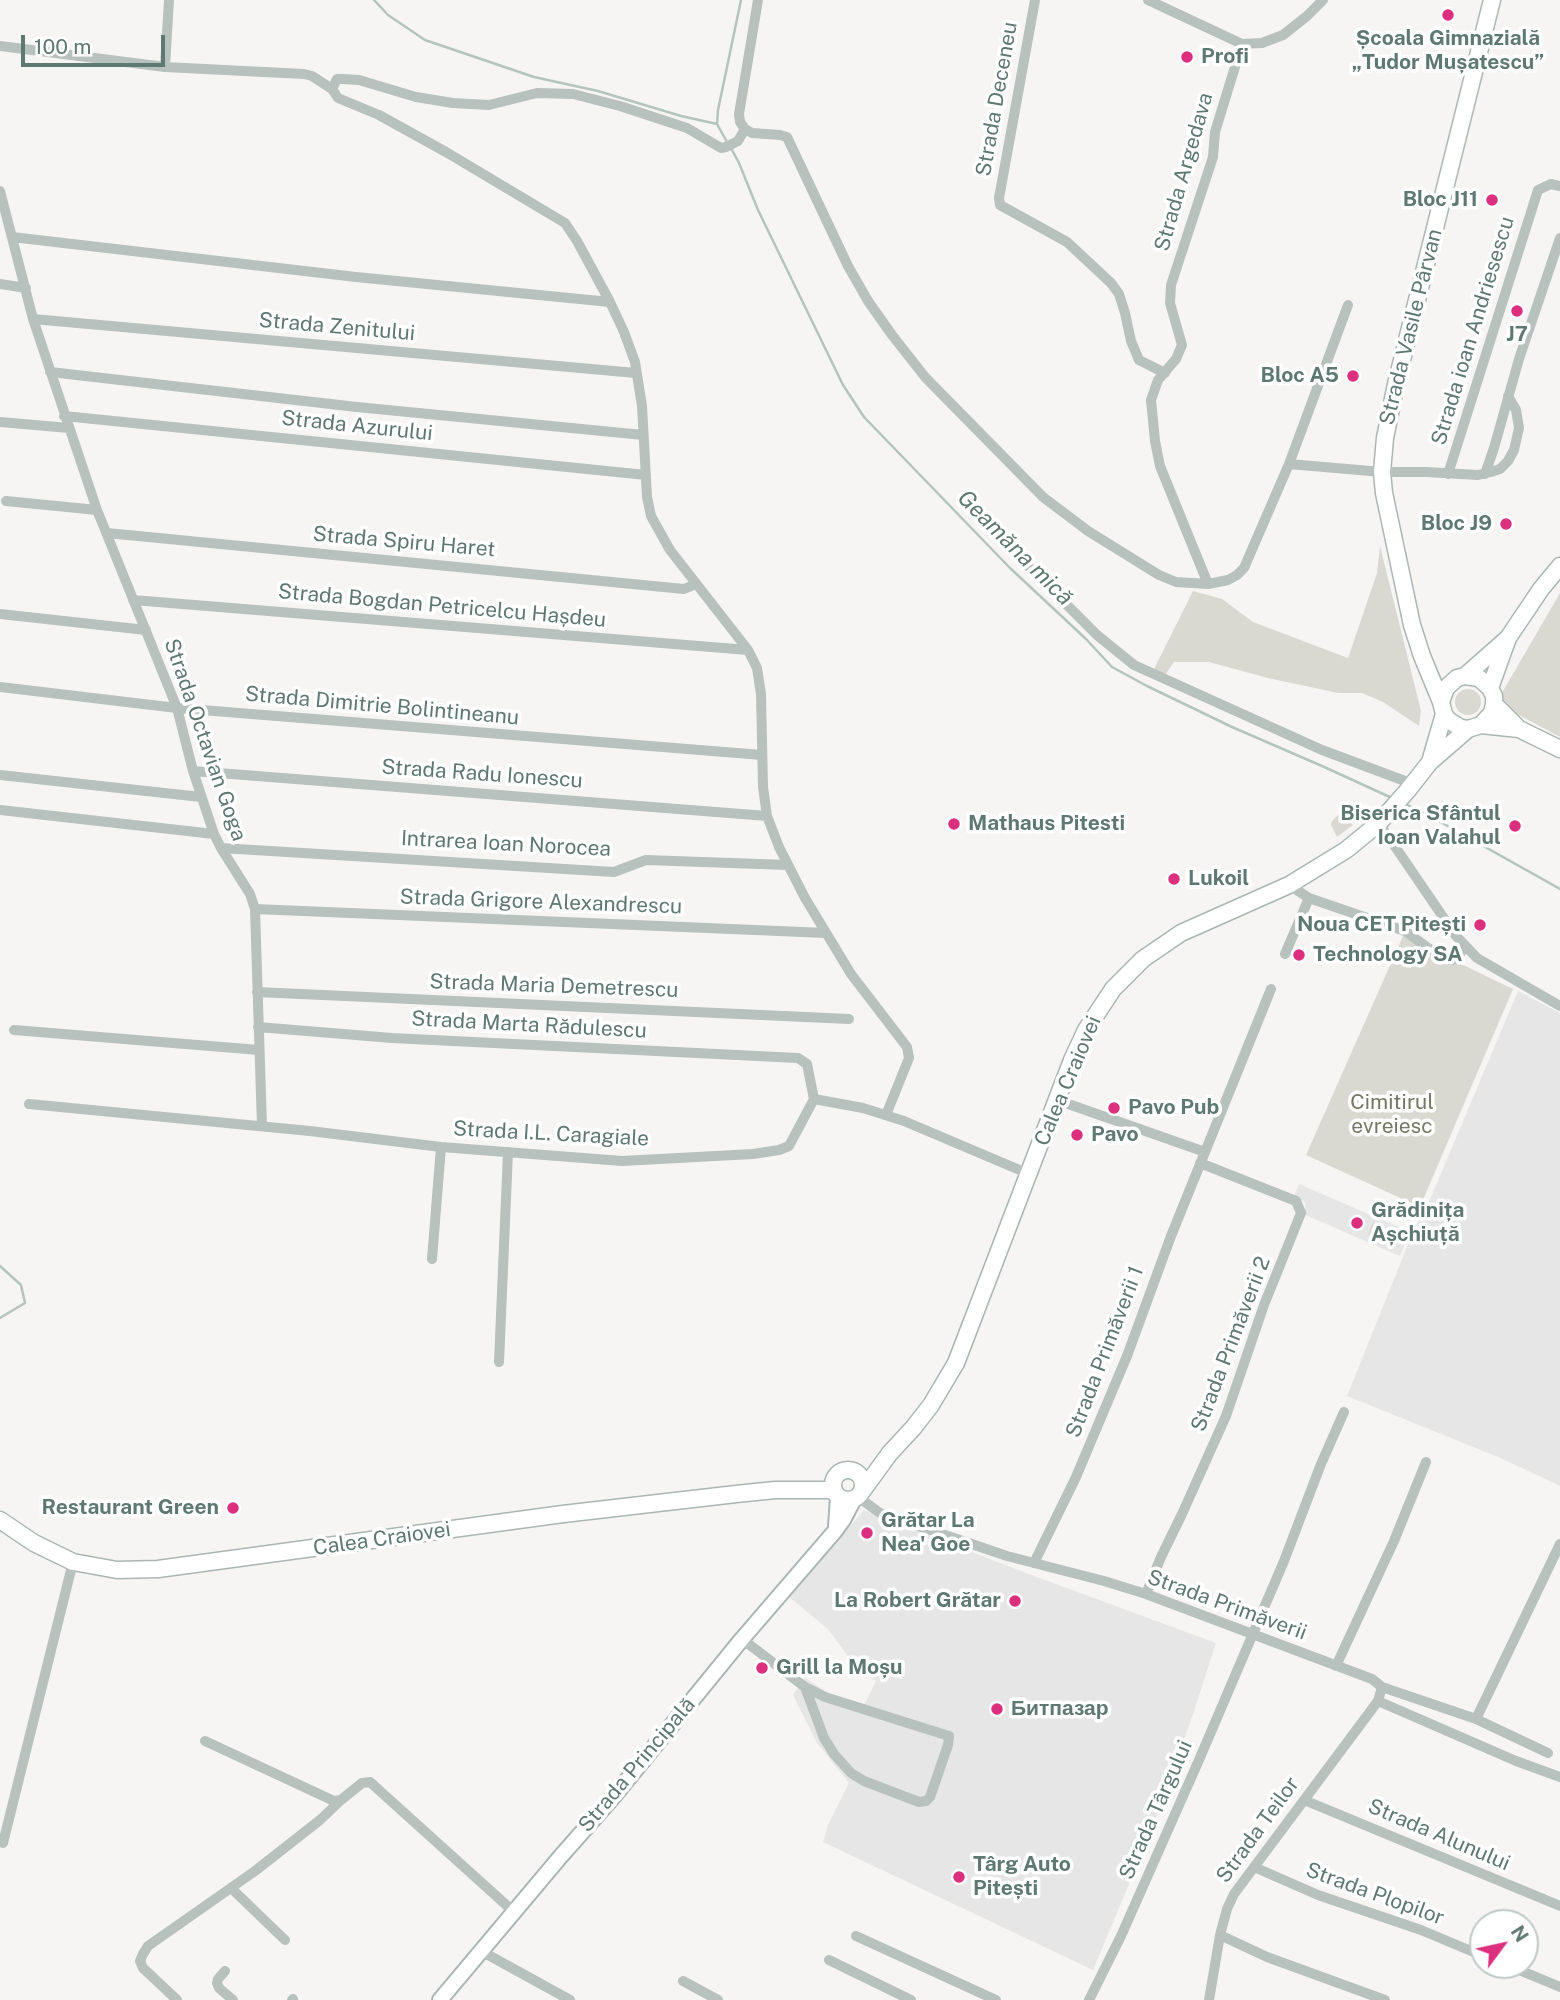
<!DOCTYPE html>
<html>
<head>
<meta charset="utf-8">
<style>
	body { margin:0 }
	#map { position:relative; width:1560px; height:2000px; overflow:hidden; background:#f7f5f4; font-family:"Public Sans",sans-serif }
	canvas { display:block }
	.north { position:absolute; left:1469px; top:1909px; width:70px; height:70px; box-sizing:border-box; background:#fff; border:2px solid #bfc9c7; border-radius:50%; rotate:57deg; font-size:19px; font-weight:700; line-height:28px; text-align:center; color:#5e7872 }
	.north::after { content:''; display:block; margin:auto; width:24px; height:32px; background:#dc307f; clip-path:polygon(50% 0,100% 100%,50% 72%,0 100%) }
	.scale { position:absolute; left:21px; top:35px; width:144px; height:32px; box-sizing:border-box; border:4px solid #5e7872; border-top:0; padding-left:9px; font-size:21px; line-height:24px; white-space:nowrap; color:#5e7872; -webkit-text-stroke:5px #fff; paint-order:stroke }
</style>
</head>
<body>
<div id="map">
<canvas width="1560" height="2000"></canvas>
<div class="north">N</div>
<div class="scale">100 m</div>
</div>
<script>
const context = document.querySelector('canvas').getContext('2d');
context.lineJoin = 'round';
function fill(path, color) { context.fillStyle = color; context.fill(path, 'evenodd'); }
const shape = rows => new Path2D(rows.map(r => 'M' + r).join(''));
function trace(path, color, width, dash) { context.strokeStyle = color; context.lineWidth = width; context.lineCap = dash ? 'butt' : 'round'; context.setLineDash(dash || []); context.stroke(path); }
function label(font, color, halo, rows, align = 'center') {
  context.font = font + ' "Public Sans",sans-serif'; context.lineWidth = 7; context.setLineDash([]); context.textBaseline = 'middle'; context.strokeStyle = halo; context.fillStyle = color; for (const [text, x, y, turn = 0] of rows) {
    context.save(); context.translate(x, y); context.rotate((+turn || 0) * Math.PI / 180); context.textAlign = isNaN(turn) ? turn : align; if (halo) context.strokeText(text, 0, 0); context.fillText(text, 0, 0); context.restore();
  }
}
const built = shape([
	[1518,991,1560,1013,1560,1486,1503,1459,1347,1396,1415,1227,1426,1209],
	[1299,1184,1410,1232,1400,1256,1303,1214,1306,1203,1294,1196],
	[864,1510,1026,1573,1216,1643,1193,1714,1153,1827,1093,1970,823,1842,828,1825,849,1783,817,1743,793,1695,805,1678,833,1696,865,1704,876,1681,859,1671,828,1629,789,1597]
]);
const green = shape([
	[1380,546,1421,711,1419,726,1383,702,1362,693,1338,693,1268,678,1209,662,1174,662,1163,678,1152,673,1193,591,1222,599,1253,622,1348,658,1377,573],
	[1560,593,1560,737,1508,709,1503,704,1501,696,1503,691],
	'1455 702a13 13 0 1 1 26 0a13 13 0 1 1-26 0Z',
	[1339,814,1345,815,1353,825,1337,837,1331,825,1332,821],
	[1403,936,1513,989,1420,1207,1306,1155],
	[1373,1222,1395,1232,1390,1243,1368,1235]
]);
const stream = shape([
	[374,0,388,15,425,40,534,77,598,91,681,116,717,124],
	[727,142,717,124,718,110,741,0],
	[731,148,739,163,758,210,843,385,864,417,1010,568,1086,639,1112,667,1147,686,1232,727,1322,766,1392,798],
	[1405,804,1428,815,1560,889],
	[0,1266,21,1285,25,1303,0,1318]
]);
const minor = shape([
	[758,0,739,114,740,122,745,129,752,133,780,135,787,137,848,266,868,301,892,335,925,377,1043,497,1088,531,1159,575,1176,582,1208,584,1228,580,1237,575,1244,568,1289,464,1348,305],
	[1035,0,999,198,1000,205,1067,242,1111,283,1119,294,1125,313,1131,341,1139,360,1165,373],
	[1148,0,1242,44,1262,43,1283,35,1307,16,1323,0],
	[0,46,165,67,304,74,312,76,332,89],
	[165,67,169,0],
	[745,129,738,141,726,147,721,148,687,128,620,106,573,94,537,93,489,105,453,103,416,97,359,80,343,79,337,79,332,89,338,98,379,115,446,152,565,223,577,241,610,302,624,332,635,362,642,406,647,497,651,516,670,550,748,650,757,668,761,694,763,787,767,816,779,847,805,898,851,974,907,1047,909,1058,886,1115],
	[0,191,33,319,97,510,177,708,193,771,214,834,221,848,250,894,255,909,262,1126],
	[12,237,356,277,610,302],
	[0,284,26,288],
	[33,319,636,373],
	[50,372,357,407,643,435],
	[64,416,646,475],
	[0,422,69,428],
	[1289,464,1382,472,1426,472,1478,475,1491,472,1500,469,1508,461,1514,450,1519,428,1516,410,1508,396],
	[1448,474,1538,190,1551,184,1560,186],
	[1485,474,1494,448,1519,359,1560,238],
	[6,501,97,510],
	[990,528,1097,635,1134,665,1322,750,1413,784],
	[107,533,684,589,696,584],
	[1208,584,1160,466,1155,441,1151,400,1158,380,1176,359,1182,345,1170,303,1171,285,1213,157,1215,132,1242,44],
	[133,600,748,650],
	[0,614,146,630],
	[0,687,177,708,762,755],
	[193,771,767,816],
	[0,775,201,797],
	[0,810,214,834],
	[1379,823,1456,936,1477,958,1560,1006],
	[221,848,614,872,646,860,788,865],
	[1289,885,1309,898,1405,931,1435,953,1449,960,1457,959,1465,945],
	[255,909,826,933],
	[1285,954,1309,898],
	[257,992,849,1019],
	[258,1027,392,1038,798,1058,807,1064,814,1099],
	[14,1030,259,1050],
	[1057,1100,1205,1152],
	[29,1104,310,1131,441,1147,622,1161,753,1154,779,1150,789,1146,814,1099,863,1108,904,1121,1029,1174],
	[432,1259,441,1147],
	[499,1362,508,1152],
	[858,1497,880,1513,1007,1556,1104,1581,1146,1594,1372,1679,1382,1687,1378,1701,1516,1761,1560,1777],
	[1034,1563,1076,1477,1127,1356,1171,1236,1271,989],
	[1146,1594,1161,1557,1182,1514,1226,1416,1264,1305,1301,1213,1296,1201,1200,1163],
	[742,1639,805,1687,825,1697,949,1736,948,1745,930,1797,926,1801,919,1802,864,1781,851,1773,834,1754,824,1738,805,1687],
	[1336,1666,1394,1541,1426,1462],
	[1382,1687,1476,1719,1560,1544],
	[1476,1719,1548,1753],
	[205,1741,334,1801,341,1800,362,1783,370,1782,514,1912],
	[1304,1800,1560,1906],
	[3,1843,73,1562],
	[1254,1867,1318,1895,1421,1930,1483,1956],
	[231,1888,285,1940],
	[1220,1935,1267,1957,1385,2000],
	[856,1936,996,2000],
	[481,1951,570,2000],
	[829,1960,911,2000],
	[1507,1965,1560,1987],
	[225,1971,218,1979,217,1983,219,1988,233,2000],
	[683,1981,718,2000],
	[177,2000,143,1968,140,1961,143,1954,148,1946,255,1871,320,1820,341,1800],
	[292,2000,293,1999],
	[1089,2000,1121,1936,1199,1760,1284,1561,1321,1464,1344,1412],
	[1209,2000,1220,1935,1227,1909,1234,1894,1378,1701]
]);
const secondary = shape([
	[836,1526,838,1497],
	[440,2000,561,1856,614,1796,742,1639,835,1531,843,1520,854,1499]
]);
const primary = shape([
	[1492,0,1396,384,1385,438,1382,472,1384,493,1412,625,1422,656,1441,702,1444,714,1448,720,1461,728,1468,729,1481,725,1519,729],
	[1465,676,1507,639],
	[1490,688,1508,638,1541,589,1560,566],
	[1441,702,1446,688,1457,678,1465,676,1479,678,1490,688,1494,696,1494,704,1492,713,1481,725],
	[1494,704,1519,729,1560,749],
	[1430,762,1444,714],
	'833 1485a15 15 0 1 1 30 0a15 15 0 1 1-30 0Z',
	[860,1494,890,1453,914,1427,931,1405,956,1363,1072,1060,1086,1030,1113,989,1143,959,1181,933,1289,885,1346,850,1379,823,1408,790,1430,762,1468,729],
	[0,1520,34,1543,73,1562,117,1570,158,1569,563,1514,736,1494,775,1490,833,1490]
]);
const markers = [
	[1448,15,7,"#dc307f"],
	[1187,57,7,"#dc307f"],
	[1492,200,7,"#dc307f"],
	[1517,311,7,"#dc307f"],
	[1353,376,7,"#dc307f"],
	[1506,524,7,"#dc307f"],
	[954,824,7,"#dc307f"],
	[1515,826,7,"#dc307f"],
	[1174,879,7,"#dc307f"],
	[1480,925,7,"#dc307f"],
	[1299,955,7,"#dc307f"],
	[1114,1108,7,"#dc307f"],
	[1077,1135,7,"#dc307f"],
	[1357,1223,7,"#dc307f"],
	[233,1508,7,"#dc307f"],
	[867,1533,7,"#dc307f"],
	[1015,1601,7,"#dc307f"],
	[762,1668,7,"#dc307f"],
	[997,1709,7,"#dc307f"],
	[959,1877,7,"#dc307f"]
];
const poiNames = [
	["Școala Gimnazială",1448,39,"center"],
	["„Tudor Mușatescu”",1448,63,"center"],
	["Profi",1201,57],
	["Bloc J11",1478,200,"right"],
	["J7",1517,335,"center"],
	["Bloc A5",1339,376,"right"],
	["Bloc J9",1492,524,"right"],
	["Biserica Sfântul",1501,814,"right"],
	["Ioan Valahul",1501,838,"right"],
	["Mathaus Pitesti",968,824],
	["Lukoil",1188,879],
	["Noua CET Pitești",1466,925,"right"],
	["Technology SA",1313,955],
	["Pavo Pub",1128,1108],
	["Pavo",1091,1135],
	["Grădinița",1371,1211],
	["Așchiuță",1371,1235],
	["Restaurant Green",219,1508,"right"],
	["Grătar La",881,1521],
	["Nea' Goe",881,1545],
	["La Robert Grătar",1001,1601,"right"],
	["Grill la Moșu",776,1668],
	["Битпазар",1011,1709],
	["Târg Auto",973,1865],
	["Pitești",973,1889]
];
const streetNames = [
	["Strada Deceneu",997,99,-80],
	["Strada Argedava",1184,172,-74],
	["Strada Zenitului",337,327,5],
	["Strada Vasile Pârvan",1411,327,-76],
	["Strada ioan Andriesescu",1473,331,-73],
	["Strada Azurului",357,426,6],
	["Strada Spiru Haret",404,542,5],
	["Strada Bogdan Petricelcu Hașdeu",442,606,5],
	["Strada Dimitrie Bolintineanu",382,706,5],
	["Strada Octavian Goga",205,740,71],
	["Strada Radu Ionescu",482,774,4],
	["Intrarea Ioan Norocea",506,844,3],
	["Strada Grigore Alexandrescu",541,902,2],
	["Strada Maria Demetrescu",554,986,2],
	["Strada Marta Rădulescu",529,1025,3],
	["Calea Craiovei",1068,1081,-67],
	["Strada I.L. Caragiale",551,1134,3],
	["Strada Primăverii 2",1231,1344,-69],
	["Strada Primăverii 1",1105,1352,-69],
	["Calea Craiovei",382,1539,-8],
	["Strada Primăverii",1227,1605,20],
	["Strada Principală",637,1765,-50],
	["Strada Târgului",1156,1810,-66],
	["Strada Teilor",1258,1830,-54],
	["Strada Alunului",1439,1835,23],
	["Strada Plopilor",1375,1894,20]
];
const parkNames = [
	["Cimitirul",1392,1103],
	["evreiesc",1392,1127]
];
const waterNames = [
	["Geamăna mică",1015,548,45]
];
fill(built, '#e5e6e5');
fill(green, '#dad9d1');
trace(stream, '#b3c5bd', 2.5);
trace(secondary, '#aab6b3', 18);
trace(primary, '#abb6b3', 19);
trace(minor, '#b7c1be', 10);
trace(secondary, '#fff', 14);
trace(primary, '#fff', 16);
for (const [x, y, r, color] of markers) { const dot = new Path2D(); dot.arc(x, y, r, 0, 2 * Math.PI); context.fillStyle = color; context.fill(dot); trace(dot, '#fff', 2.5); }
label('bold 21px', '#5e7872', '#fff', poiNames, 'left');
label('21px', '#5e7872', '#fff', streetNames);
label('21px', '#747762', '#fff', parkNames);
label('italic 23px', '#5e796e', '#fff', waterNames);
</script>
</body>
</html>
